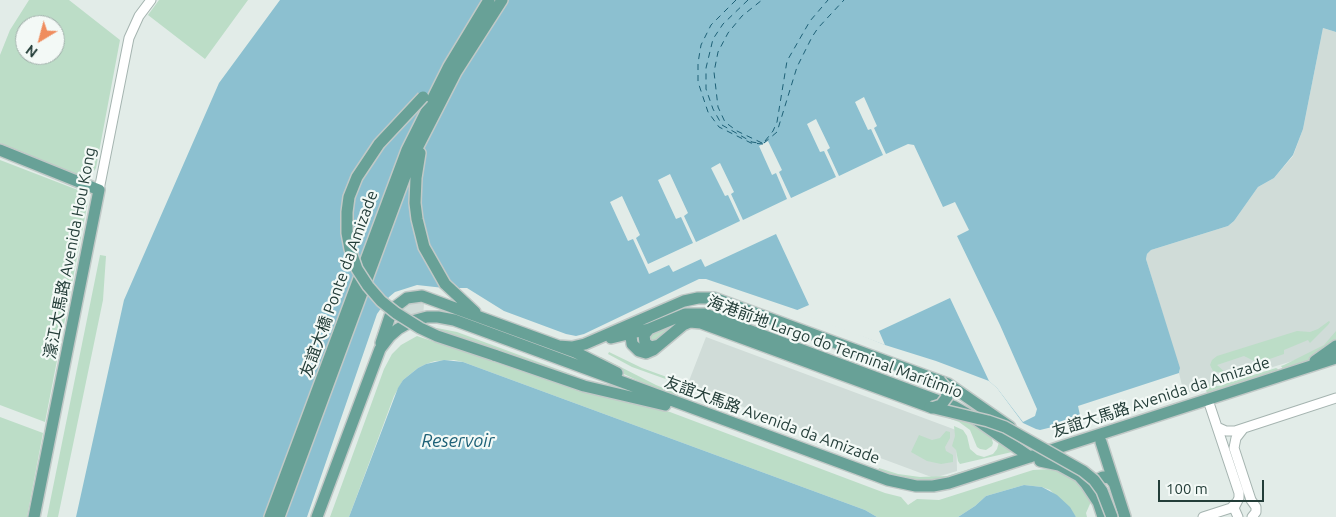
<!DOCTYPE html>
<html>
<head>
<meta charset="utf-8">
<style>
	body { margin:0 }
	#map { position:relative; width:1336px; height:517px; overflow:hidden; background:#e2ece8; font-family:Ubuntu,sans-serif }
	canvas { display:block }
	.north { position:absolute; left:15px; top:15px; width:50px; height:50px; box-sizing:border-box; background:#f3f9f6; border:1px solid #a0aeaa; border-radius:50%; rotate:217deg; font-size:14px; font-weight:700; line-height:20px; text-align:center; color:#233d38 }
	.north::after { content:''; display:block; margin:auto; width:18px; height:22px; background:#ef8d5e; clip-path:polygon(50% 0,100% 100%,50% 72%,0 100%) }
	.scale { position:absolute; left:1158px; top:480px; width:106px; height:22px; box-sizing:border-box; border:2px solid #233d38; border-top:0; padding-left:6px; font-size:15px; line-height:18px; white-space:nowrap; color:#233d38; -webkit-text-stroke:4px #f3f9f6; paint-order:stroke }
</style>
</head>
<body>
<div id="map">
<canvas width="1336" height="517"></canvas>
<div class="north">N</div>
<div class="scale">100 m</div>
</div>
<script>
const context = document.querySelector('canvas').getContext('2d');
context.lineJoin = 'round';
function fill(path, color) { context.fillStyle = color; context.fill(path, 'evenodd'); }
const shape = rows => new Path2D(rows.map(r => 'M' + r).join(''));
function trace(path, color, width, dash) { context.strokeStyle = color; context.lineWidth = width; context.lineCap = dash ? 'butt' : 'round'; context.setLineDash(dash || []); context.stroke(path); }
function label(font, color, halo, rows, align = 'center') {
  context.font = font + ' Ubuntu,"Noto Sans SC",sans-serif'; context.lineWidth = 4.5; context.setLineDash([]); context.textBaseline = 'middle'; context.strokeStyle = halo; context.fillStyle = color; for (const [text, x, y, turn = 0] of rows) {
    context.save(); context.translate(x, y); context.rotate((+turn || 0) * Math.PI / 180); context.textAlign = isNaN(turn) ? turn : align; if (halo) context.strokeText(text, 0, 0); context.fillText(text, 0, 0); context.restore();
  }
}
const built = shape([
	[1323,28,1336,32,1336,334,1324,347,1309,356,1184,394,1179,373,1180,371,1146,259,1147,254,1151,250,1228,226,1234,221,1258,187,1274,178,1293,156,1303,129],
	[417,301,424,304,423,317,406,321,400,307,403,303],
	[706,337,956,430,957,471,934,478,687,386]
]);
const green = shape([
	[29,0,69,0,120,40,96,168,90,177,83,177,0,143,0,55,10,30],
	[25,25,55,25,55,55,25,55],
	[159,0,248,0,205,59,148,15],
	[0,160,83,192,88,201,45,422,0,405],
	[100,255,106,256,103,300,58,517,47,517],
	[691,316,699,316,953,410,970,419,991,436,993,443,992,446,986,450,980,449,977,447,970,430,959,422,850,383,853,375,699,318,684,320,676,324,656,342,650,342,646,338,648,334,677,320],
	[1329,321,1330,322,1328,325,1310,343,1308,340,1284,350,1284,354,1258,363,1244,356,1217,365,1227,374,1213,371,1210,365,1212,360,1217,356,1297,331,1310,332,1318,329],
	[437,328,457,332,576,376,574,380,431,330],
	[1336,331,1336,342,1305,365,1283,369,1281,366,1284,365,1324,345],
	[417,336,563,385,670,412,885,493,901,497,908,505,917,499,939,500,1033,470,1051,469,1068,474,1082,483,1093,497,1086,513,1087,517,1076,517,1050,490,1042,487,1024,485,986,496,975,506,958,517,877,517,865,510,463,362,454,360,435,361,426,364,418,368,403,380,394,396,349,517,330,517,384,369,392,354,401,345],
	[609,352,642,368,675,380,674,382,632,367,608,354],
	[601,357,656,385,678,394,679,400,590,358],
	[1276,368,1278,369,1277,372,1207,393,1203,383,1218,386],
	[0,417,43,433,27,517,0,517],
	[954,426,963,430,967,436,970,449,977,455,984,457,993,454,997,449,999,442,1012,452,960,464,958,461,956,450,952,446,955,436],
	[946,431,950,432,950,438,945,447,946,451,953,455,953,462,941,464,927,461,911,452,919,435,932,440,940,438],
	[986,464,992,465,949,481,916,485,875,476,879,468,898,474,920,477,947,476]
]);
const water = shape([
	[280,0,1336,0,1336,32,1323,28,1303,129,1293,155,1274,178,1258,187,1234,221,1228,226,1151,250,1147,254,1146,259,1180,368,1179,373,1078,406,1081,420,1040,430,1036,429,1023,423,997,388,989,381,936,361,885,345,812,315,706,279,699,279,584,334,576,336,566,334,504,311,467,288,444,288,417,285,395,292,389,297,377,314,307,517,76,517,124,300,219,83],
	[444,360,463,362,865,510,877,517,349,517,398,388,403,380,418,368,426,364],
	[1024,485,1042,487,1057,495,1070,507,1076,517,958,517,975,506,986,496]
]);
const pier = shape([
	[864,97,877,126,874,128,886,154,908,144,914,145,943,207,955,202,969,230,957,236,1000,325,1037,409,1035,416,1023,422,997,388,989,381,950,298,879,331,885,345,795,311,809,305,776,234,705,267,701,259,673,272,669,265,649,274,633,239,628,241,610,202,622,196,640,235,636,238,648,264,693,243,681,217,676,219,658,180,670,174,688,213,684,216,696,242,740,221,728,195,725,196,711,168,720,163,734,192,731,194,743,220,787,199,776,173,772,175,759,146,768,141,782,170,779,172,791,198,836,177,824,151,820,152,807,124,816,119,830,148,827,150,839,176,883,155,871,129,868,130,855,102]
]);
const ferry = shape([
	[736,0,711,25,701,45,698,63,698,82,708,112,719,127,751,143,763,144],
	[748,0,723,24,713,39,706,68,706,89,713,109,722,125,752,142,758,143],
	[765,141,773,131,777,122,787,61,810,21,828,0],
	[762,143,737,131,725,122,718,107,714,72,718,52,728,33,742,16,762,0],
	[764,143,777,132,797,67,812,37,818,28,844,0]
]);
const minor = shape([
	[99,190,129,38,139,16,151,0],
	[1210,406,1239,493,1239,498,1234,508,1238,517],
	[1217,427,1226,431,1235,431,1336,398],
	[1243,429,1236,438,1234,448,1251,500,1256,507,1256,512,1252,517],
	[1203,517,1231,508,1236,503]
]);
const major = shape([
	[0,150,99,190,34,517],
	[420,153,416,178,415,203,417,219,424,247,445,284,475,312],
	[634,328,631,336,632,344,639,351,646,353,653,350,683,325,690,322,701,323,930,407],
	[649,329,644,335,645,343,651,347,659,345],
	[611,338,649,329,685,314,705,314,955,407,971,416,1030,457],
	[381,343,390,316,395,307,407,298,422,296,575,352,617,373],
	[558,346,572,347,585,344,684,301,698,298,714,298,948,384,1010,427],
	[494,355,584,386,665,405],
	[1315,361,1336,346],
	[1101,442,1125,517],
	[1040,461,1059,465,1079,476,1086,484,1098,502],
	[270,517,407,150,449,66,489,0],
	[279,517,411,160,456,72,502,0],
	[317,517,380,349,390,336,398,329,412,321,427,317,438,317,454,320,888,480,916,486,933,486,949,483,1336,358],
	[1103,517,1094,489,1094,484,1097,480,1103,477,1110,478,1114,483]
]);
const majorBridge = shape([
	[423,97,379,144,357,177,349,197,347,212,347,233,350,249,357,269,368,286,381,301,396,313,420,328,437,336,494,355],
	[930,407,988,421,1005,427,1083,471,1094,480,1102,491,1112,517],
	[932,408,941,405,947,397,946,388,940,381]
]);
const streetNames = [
	["濠江大馬路 Avenida Hou Kong",70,253,-79],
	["友誼大橋 Ponte da Amizade",339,284,-70],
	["海港前地 Largo do Terminal Marítimio",835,347,20],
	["友誼大馬路 Avenida da Amizade",1161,397,-18],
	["友誼大馬路 Avenida da Amizade",772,420,20]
];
const waterNames = [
	["Reservoir",458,441]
];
fill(built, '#d0dcd8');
fill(green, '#bcddc7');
fill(water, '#8cc0d0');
fill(pier, '#e2ece8');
trace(ferry, '#1e6177', 1, [6, 5]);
trace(minor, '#a5b4b0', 11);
trace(major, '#c1c9c7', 14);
trace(minor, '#fff', 9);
trace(major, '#68a197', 11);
trace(majorBridge, '#c1c9c7', 14, []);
trace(majorBridge, '#68a197', 11);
label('16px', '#233d38', '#f3f9f6', streetNames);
label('italic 18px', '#1e6177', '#f3f9f6', waterNames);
</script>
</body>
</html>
